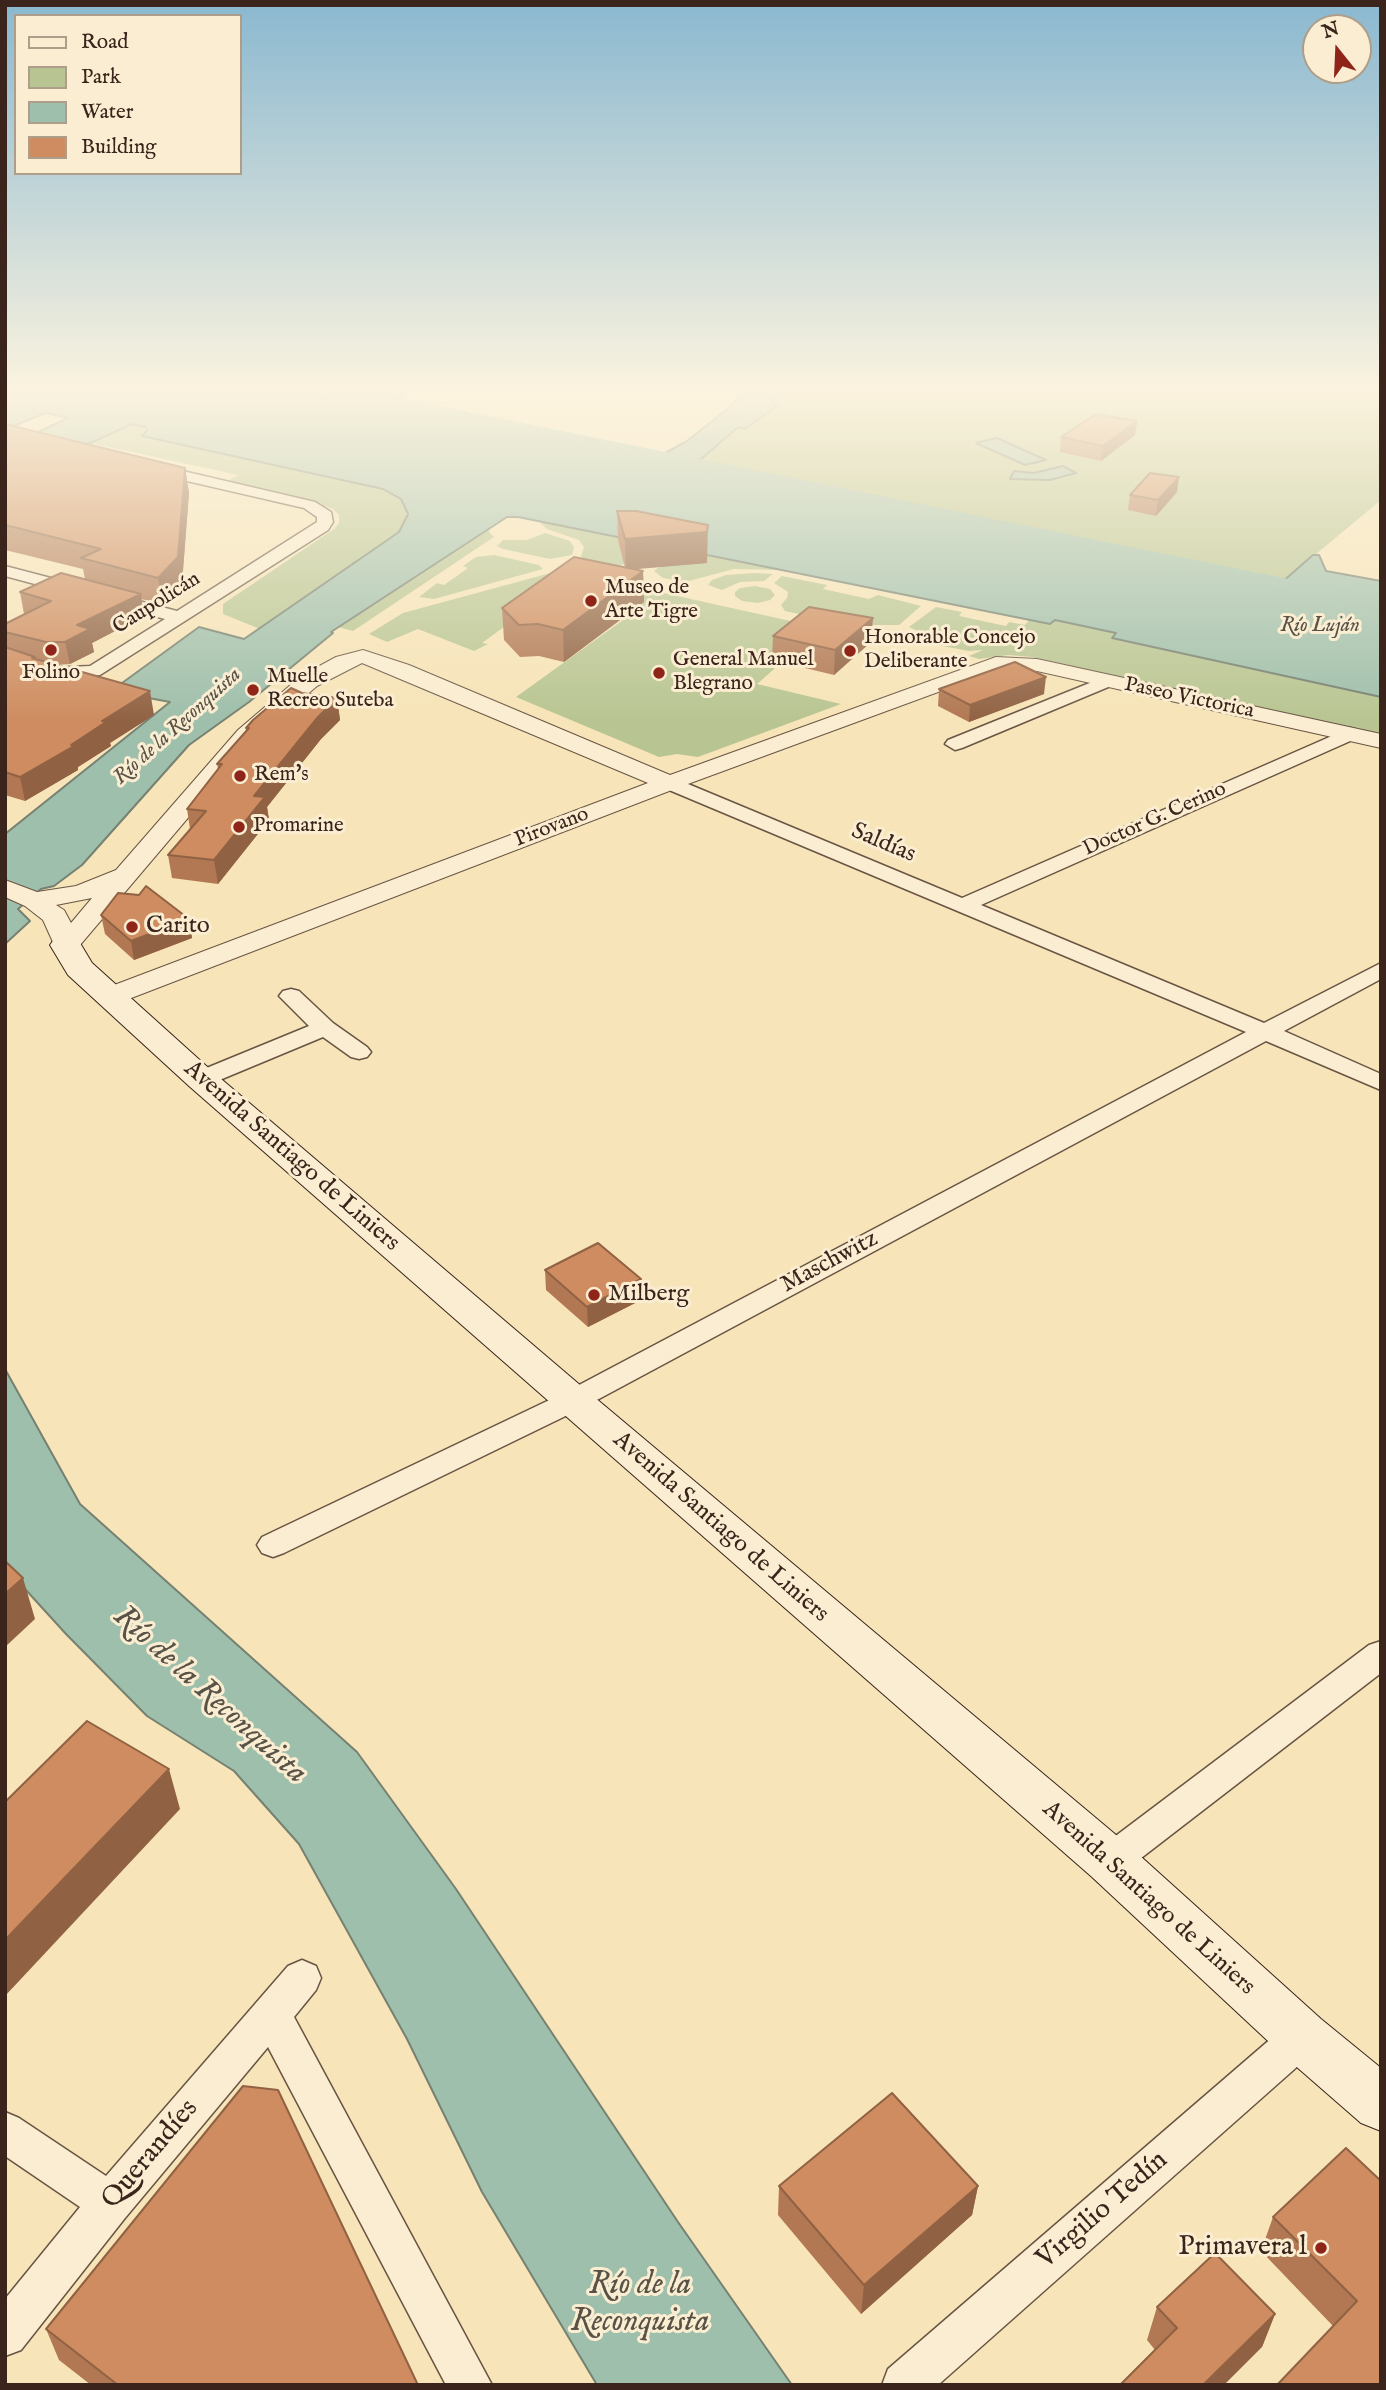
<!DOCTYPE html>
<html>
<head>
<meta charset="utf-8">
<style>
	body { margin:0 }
	#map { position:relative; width:1386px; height:2390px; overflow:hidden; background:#f7e4b8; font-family:"IM FELL English",serif }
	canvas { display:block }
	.frame { position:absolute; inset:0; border:7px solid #3a241c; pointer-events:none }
	.legend { position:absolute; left:14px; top:14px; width:228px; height:161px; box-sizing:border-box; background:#faedd1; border:2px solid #ad9d89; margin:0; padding:9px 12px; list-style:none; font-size:21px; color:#3a241c }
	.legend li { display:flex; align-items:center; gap:14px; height:35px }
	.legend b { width:35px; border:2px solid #ad9d89 }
	.north { position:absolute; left:1302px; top:14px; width:70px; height:70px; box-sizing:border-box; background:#faedd1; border:2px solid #ad9d89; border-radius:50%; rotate:342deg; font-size:19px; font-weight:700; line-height:28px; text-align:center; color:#3a241c }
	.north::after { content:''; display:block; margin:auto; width:24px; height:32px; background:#8f2418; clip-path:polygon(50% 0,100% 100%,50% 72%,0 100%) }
</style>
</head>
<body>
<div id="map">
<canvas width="1386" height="2390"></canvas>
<div class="frame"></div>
<ul class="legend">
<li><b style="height:9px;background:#faedd1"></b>Road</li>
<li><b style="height:19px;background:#b8c592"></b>Park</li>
<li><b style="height:19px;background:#9ebfab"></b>Water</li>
<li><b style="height:19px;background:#ce8c60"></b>Building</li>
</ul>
<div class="north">N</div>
</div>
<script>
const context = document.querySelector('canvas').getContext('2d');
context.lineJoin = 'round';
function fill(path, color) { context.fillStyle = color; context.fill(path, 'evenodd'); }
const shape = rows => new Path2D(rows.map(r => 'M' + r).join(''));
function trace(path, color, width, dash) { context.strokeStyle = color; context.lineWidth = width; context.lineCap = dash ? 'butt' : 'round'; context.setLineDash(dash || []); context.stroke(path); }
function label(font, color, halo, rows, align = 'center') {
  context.font = font + ' "IM FELL English",serif'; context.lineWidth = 6; context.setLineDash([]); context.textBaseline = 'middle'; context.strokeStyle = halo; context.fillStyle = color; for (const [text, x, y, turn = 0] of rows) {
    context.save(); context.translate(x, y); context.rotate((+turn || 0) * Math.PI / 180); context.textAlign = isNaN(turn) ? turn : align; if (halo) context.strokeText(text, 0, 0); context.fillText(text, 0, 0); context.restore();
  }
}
const green = shape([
	[784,387,1381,387,1381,500,1280,584,1110,550,1093,550,692,466,738,427,777,405,770,404],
	[132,424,145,427,142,436,383,489,401,499,406,506,406,523,399,532,260,629,223,614,223,604,334,529,339,523,339,515,333,509,314,502,226,482,238,475,90,443],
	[538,521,637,541,626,564,613,566,583,561,581,556,584,547,579,540,547,529],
	[490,527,489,532,494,537,353,631,338,627],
	[545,533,570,541,574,547,572,555,550,559,503,549,497,546,503,540,527,540],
	[494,555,539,565,543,569,434,599,419,597,437,583,444,585,468,568,463,566,476,557],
	[702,555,782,570,734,569,685,582,663,578,654,571,669,559,700,563],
	[554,572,542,599,482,643,488,644,474,651,418,629,387,642,369,634,403,613],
	[754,573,773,574,764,581,740,582,722,590,708,585,712,580,726,575],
	[782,576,827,585,823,589,869,599,878,595,921,606,899,625,872,625,866,629,785,611,781,605,787,598,788,592,774,583],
	[632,586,804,624,773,660,782,662,757,684,841,704,698,757,677,754,659,757,516,697,630,615],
	[755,586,770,589,775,595,770,600,758,603,742,601,735,596,735,592,740,588],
	[936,607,962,612,959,616,1006,626,1009,622,1025,625,1029,620,1050,624,1054,620,1116,633,1113,638,1381,697,1381,735,1032,657,1008,655,979,659,969,656,983,650,969,651,921,642,926,637,917,634,918,631,909,627]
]);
const water = shape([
	[5,387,320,387,320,395,331,396,352,387,417,387,404,396,388,399,393,406,445,416,453,413,533,432,546,431,574,442,656,458,687,441,731,406,746,387,784,387,771,404,778,405,745,429,738,427,693,466,978,523,1093,550,1110,550,1270,584,1280,584,1313,555,1319,555,1326,571,1381,581,1381,697,1112,638,1116,633,1055,620,1050,624,518,517,507,517,331,632,333,633,249,702,189,745,82,865,54,886,41,889,18,909,30,921,5,944,5,834,170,702,111,691,199,627,244,639,399,532,408,514,401,499,383,489,142,436,147,430,145,427,132,424,86,445,36,433,68,418,45,413,14,426,5,424,5,387],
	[997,438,1046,460,1025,465,976,443,997,438],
	[1063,466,1076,473,1050,480,1010,479,1014,471,1034,473,1063,466],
	[5,1369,80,1504,357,1752,456,1889,678,2222,792,2385,597,2385,482,2192,407,2039,299,1844,234,1771,147,1716,66,1634,5,1567,5,1369]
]);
const canal = shape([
	[312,387,347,387,1381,598,1381,611,321,392,312,387]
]);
const minor = shape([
	[153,464,315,502,331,512,333,522,328,530,100,675,49,679,5,667,5,656,50,668,90,666,165,619,5,576,5,566,177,611,317,522,317,517,304,508,148,472,145,469,148,466,153,464],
	[1107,676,1116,681,1113,685,962,748,955,750,945,744,948,740,1107,676],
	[1350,728,1357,730,1360,734,1357,738,981,905,1264,1023,1381,963,1381,979,1284,1031,1381,1074,1381,1090,1266,1041,582,1408,284,1553,273,1557,262,1553,257,1545,262,1537,562,1394,1246,1032,662,787,659,783,662,779,676,779,962,898,1350,728],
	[291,989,299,991,333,1023,367,1047,371,1052,367,1057,359,1059,351,1057,323,1037,210,1084,201,1086,192,1084,189,1079,192,1074,309,1026,279,996,283,991,291,989],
	[1381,1641,1381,1673,1123,1872,1110,1877,1097,1872,1092,1861,1097,1850,1369,1645,1381,1641],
	[302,1960,316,1966,321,1978,316,1990,294,2017,492,2385,446,2385,268,2047,125,2218,21,2350,5,2356,5,2299,80,2207,5,2156,5,2112,19,2118,106,2176,288,1966,302,1960],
	[1302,2019,1316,2024,1322,2037,1316,2050,938,2385,882,2385,888,2369,1288,2024,1302,2019]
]);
const tertiary = shape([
	[363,650,409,665,670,775,996,657,1037,659,1381,734,1381,748,1037,671,998,670,677,788,121,1002,111,1004,101,1002,97,996,101,990,648,783,362,663,317,686,254,740,75,951,66,953,57,951,43,920,25,906,5,897,5,880,37,892,76,886,116,870,238,730,301,676,336,657,363,650],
	[92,898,71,923,64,910,56,905,92,898]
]);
const secondary = shape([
	[66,936,77,938,92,963,213,1072,587,1391,1128,1845,1321,2019,1381,2068,1381,2131,1361,2123,1283,2055,1092,1877,189,1086,68,975,50,945,55,938,66,936]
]);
const wall = shape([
	[1137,421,1135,435,1101,461,1060,452,1061,437],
	[5,424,185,468,189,493,182,583,162,604,141,599,144,616,92,643,94,652,70,664,56,665,154,715,110,743,111,746,78,767,78,770,25,801,5,795,5,624,24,614,20,592,85,579,83,569,5,550],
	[1177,492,1156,516,1128,510,1130,495],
	[617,511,707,563,632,569,643,571,644,602,564,662,539,656,520,657,504,640,502,608,625,568,618,540],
	[773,636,871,642,834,675,772,660],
	[939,689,1044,694,969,722,938,706],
	[302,693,337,698,340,720,321,739,267,807,269,820,218,884,172,878,168,855,190,829,187,809,218,769,217,764,246,732,246,728],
	[101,915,189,919,192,938,134,960,105,934],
	[545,1270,641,1279,641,1300,588,1327,546,1290],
	[1381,2181,1381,2385,1333,2326,1261,2251,1273,2217],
	[779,2186,978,2186,972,2215,861,2314,778,2215],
	[1157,2307,1275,2314,1262,2347,1155,2350,1147,2340],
	[46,2329,418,2385,91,2385,59,2360]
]);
const shadedWall = shape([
	[1137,421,1135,435,1101,461,1103,446],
	[185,468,189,493,182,583,162,604,158,578],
	[1179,477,1177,492,1156,516,1158,500],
	[708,525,707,563,626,570,625,539],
	[643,571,644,602,564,662,563,630],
	[141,594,144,616,92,643,94,652,70,664,65,642,77,625],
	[873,618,871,642,834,675,835,650],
	[1046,677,1044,694,969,722,970,705],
	[150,691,154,715,110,743,111,746,78,767,78,770,25,801,20,777,71,745,102,721],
	[337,698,340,720,321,739,267,807,269,820,218,884,214,860,254,796,318,717],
	[189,919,192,938,134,960,131,941],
	[641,1279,641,1300,588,1327,587,1307],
	[23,1578,35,1619,5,1647,5,1594],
	[169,1769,180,1809,5,1996,5,1940],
	[978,2186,972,2215,861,2314,864,2285],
	[1275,2314,1262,2347,1224,2385,1203,2385]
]);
const building = shape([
	[1096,414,1137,421,1103,446,1061,437,1096,414],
	[5,424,185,468,178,557,158,578,81,558,101,549,5,525,5,424],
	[1150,473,1179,477,1158,500,1130,495,1150,473],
	[617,511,636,511,708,525,707,532,625,539,617,511],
	[574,557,643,571,563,630,538,624,519,625,502,608,574,557],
	[61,573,141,594,77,625,90,629,65,642,46,642,5,632,5,624,51,601,20,592,61,573],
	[809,607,873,618,835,650,773,636,809,607],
	[5,647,35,657,32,658,150,691,102,721,106,722,71,745,74,746,20,777,5,772,5,647],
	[1015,662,1046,677,970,705,939,689,1015,662],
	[291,688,302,693,337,698,318,717,254,796,265,797,214,860,168,855,206,811,187,809,222,764,217,764,249,728,246,728,253,720,291,688],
	[146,886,189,919,131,941,101,915,118,893,139,895,146,886],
	[598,1243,641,1279,587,1307,545,1270,598,1243],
	[5,1561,23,1578,5,1594,5,1561],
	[87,1721,169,1769,5,1940,5,1802,87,1721],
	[243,2086,278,2090,418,2385,118,2385,46,2329,243,2086],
	[892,2093,978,2186,864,2285,779,2186,892,2093],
	[1346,2148,1381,2181,1381,2385,1277,2385,1357,2301,1273,2217,1346,2148],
	[1215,2253,1275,2314,1203,2385,1120,2385,1177,2328,1157,2307,1215,2253]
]);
const markers = [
	[591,601,7,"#8f2418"],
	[51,650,7,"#8f2418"],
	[850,651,7,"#8f2418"],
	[659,673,7,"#8f2418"],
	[253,690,7,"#8f2418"],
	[240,776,7,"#8f2418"],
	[239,827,7,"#8f2418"],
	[132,927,7,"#8f2418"],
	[594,1295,7,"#8f2418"],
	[1321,2248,7,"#8f2418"]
];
const farPoinames = [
	["Museo de",605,589],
	["Arte Tigre",605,613],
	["Honorable Concejo",864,639],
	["Deliberante",864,663],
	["General Manuel",673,661],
	["Blegrano",673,685],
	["Folino",51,674,"center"],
	["Muelle",267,678],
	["Recreo Suteba",267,702],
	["Rem's",254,776],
	["Promarine",253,827]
];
const farStreetnames = [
	["Caupolicán",157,604,-32],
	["Paseo Victorica",1189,699,12],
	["Doctor G. Cerino",1155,820,-24],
	["Pirovano",552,828,-21]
];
const farWaternames = [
	["Río Luján",1320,627],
	["Río de la Reconquista",178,727,-42]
];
const streetNames = [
	["Saldías",883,844,23],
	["Avenida Santiago de Liniers",291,1157,41],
	["Maschwitz",830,1263,-28],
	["Avenida Santiago de Liniers",720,1528,41],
	["Avenida Santiago de Liniers",1148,1899,42]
];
const poiNames = [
	["Carito",146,927],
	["Milberg",608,1295]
];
const nearStreetnames = [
	["Querandíes",151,2155,-50],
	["Virgilio Tedín",1103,2211,-41]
];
const nearPoinames = [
	["Primavera l",1307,2248]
];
const nearWaternames = [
	["Río de la Reconquista",209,1696,42],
	["Río de la",640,2286],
	["Reconquista",640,2323]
];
fill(green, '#b8c592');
fill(water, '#9ebfab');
trace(water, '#768172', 2);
fill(canal, '#9ebfab');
trace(minor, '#695443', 3);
trace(tertiary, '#695443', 2);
trace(secondary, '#3a241c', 2);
fill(minor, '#faedd1');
fill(tertiary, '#faedd1');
fill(secondary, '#faedd1');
fill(wall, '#b17853');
fill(shadedWall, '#906243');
fill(building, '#ce8c60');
trace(building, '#906243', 2);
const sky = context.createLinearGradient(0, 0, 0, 722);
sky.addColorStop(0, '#8ab8d0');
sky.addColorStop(0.54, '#fbf3df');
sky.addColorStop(1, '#fbf3df00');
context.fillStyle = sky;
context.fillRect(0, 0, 1386, 722);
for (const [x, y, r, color] of markers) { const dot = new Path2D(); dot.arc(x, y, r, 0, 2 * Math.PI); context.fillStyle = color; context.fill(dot); trace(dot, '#faedd1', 2.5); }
label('21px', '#3a241c', '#faedd1', farPoinames, 'left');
label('21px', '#3a241c', '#faedd1', farStreetnames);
label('italic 21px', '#585247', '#faedd1', farWaternames);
label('24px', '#3a241c', '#faedd1', streetNames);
label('24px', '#3a241c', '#faedd1', poiNames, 'left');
label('28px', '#3a241c', '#faedd1', nearStreetnames);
label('28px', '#3a241c', '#faedd1', nearPoinames, 'right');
label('italic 32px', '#585247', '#faedd1', nearWaternames);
</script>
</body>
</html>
